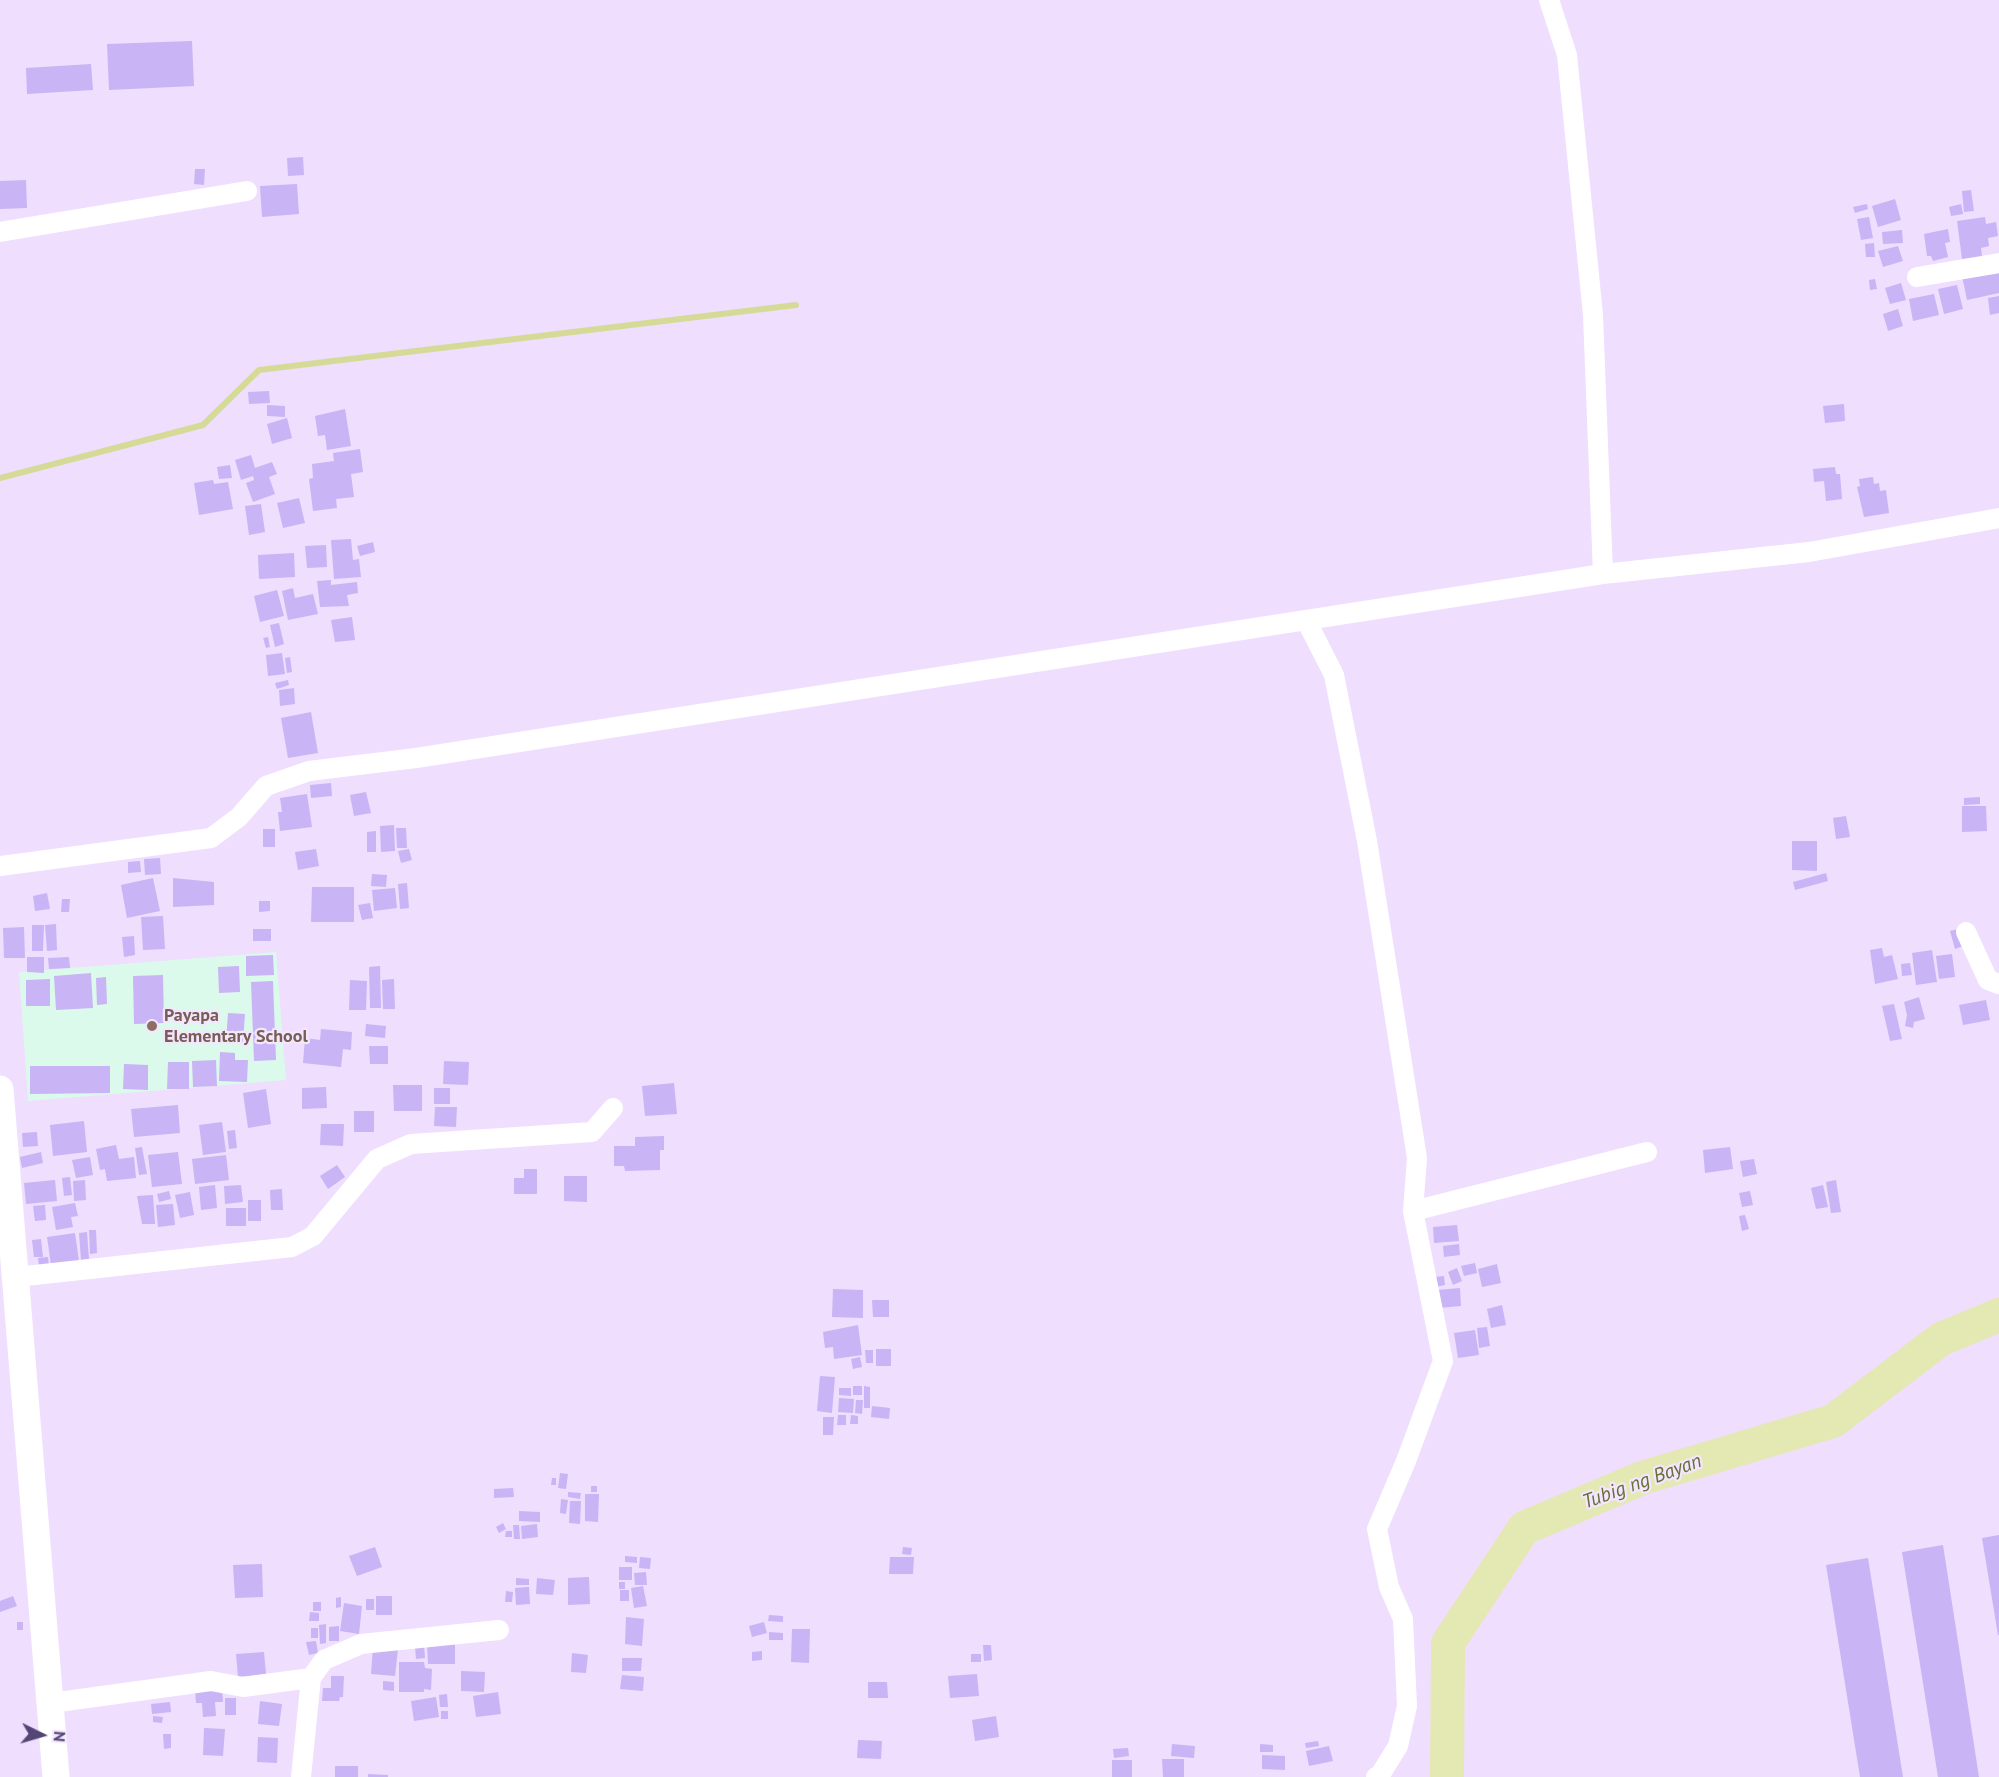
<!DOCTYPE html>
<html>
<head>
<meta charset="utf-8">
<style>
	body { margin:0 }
	#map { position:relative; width:1999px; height:1777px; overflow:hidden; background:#efdefe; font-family:"PT Sans",sans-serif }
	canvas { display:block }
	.north { position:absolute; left:12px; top:1705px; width:60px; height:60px; -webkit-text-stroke:4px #f3e6ff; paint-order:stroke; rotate:95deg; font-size:16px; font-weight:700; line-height:24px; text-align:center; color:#534575 }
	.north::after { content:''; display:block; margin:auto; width:21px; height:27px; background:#534575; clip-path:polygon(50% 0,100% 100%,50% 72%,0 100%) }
</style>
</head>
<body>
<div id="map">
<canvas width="1999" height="1777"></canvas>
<div class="north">N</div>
</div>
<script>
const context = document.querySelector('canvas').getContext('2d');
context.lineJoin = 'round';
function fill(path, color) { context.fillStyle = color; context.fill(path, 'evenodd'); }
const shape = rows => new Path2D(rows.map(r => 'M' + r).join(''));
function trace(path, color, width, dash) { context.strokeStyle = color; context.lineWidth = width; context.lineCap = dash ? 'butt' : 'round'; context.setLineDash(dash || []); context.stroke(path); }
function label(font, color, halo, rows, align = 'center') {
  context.font = font + ' "PT Sans",sans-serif'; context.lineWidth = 4.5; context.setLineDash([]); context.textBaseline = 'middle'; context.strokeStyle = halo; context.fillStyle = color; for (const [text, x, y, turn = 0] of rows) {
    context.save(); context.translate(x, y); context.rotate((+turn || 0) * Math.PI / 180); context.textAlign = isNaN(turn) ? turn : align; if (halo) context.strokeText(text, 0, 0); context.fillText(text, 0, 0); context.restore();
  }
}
const education = shape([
	[276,952,286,1080,28,1101,19,972]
]);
const stream = shape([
	[0,478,203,425,259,370,796,305]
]);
const river = shape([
	[1447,1777,1448,1643,1524,1528,1642,1478,1833,1421,1941,1339,1999,1315]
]);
const building = shape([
	[192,41,194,86,109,90,107,44],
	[91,64,93,90,27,94,26,68],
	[303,157,304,175,288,176,287,158],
	[195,169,205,169,204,185,194,184],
	[26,180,27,208,0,209,0,181],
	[297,184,299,214,262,217,260,186],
	[1971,190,1974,211,1964,212,1962,191],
	[1895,199,1901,220,1878,227,1872,206],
	[1867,204,1868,209,1855,213,1853,207],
	[1961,204,1963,214,1951,216,1949,207],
	[1869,217,1873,238,1861,240,1857,219],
	[1985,217,1986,224,1996,222,1998,236,1988,238,1989,246,1981,248,1982,257,1962,259,1957,221],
	[1948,229,1950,242,1945,243,1948,257,1933,261,1931,256,1927,256,1924,234],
	[1902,230,1903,243,1883,244,1882,232],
	[1874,243,1875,257,1866,257,1865,244],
	[1898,246,1903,261,1883,267,1878,251],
	[1999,268,1999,293,1967,300,1962,276],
	[1875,279,1877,289,1870,290,1869,280],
	[1901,283,1906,300,1890,304,1885,288],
	[1957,285,1963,309,1944,314,1938,289],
	[1934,294,1939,315,1913,321,1909,299],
	[1999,296,1999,313,1990,315,1988,298],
	[1898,309,1903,326,1888,331,1883,314],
	[269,391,270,403,249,404,248,392],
	[1844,404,1845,421,1825,423,1823,406],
	[267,405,285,406,285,417,267,416],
	[345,409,351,446,327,450,325,435,318,436,315,416],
	[287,418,292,438,272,444,267,424],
	[360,449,363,472,351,474,354,497,336,499,337,508,313,511,309,479,313,478,312,464,334,461,333,453],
	[251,455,255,468,272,462,277,474,269,477,275,494,253,502,246,483,254,480,253,476,241,480,235,460],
	[230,465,232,478,219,479,217,467],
	[1835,467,1836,474,1840,474,1842,499,1826,501,1824,481,1814,482,1813,469],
	[1873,477,1874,484,1879,483,1880,491,1886,490,1889,513,1864,517,1857,487,1860,486,1859,479],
	[213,480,214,484,228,482,233,509,199,515,194,483],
	[299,498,305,523,283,528,277,503],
	[261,504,265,532,249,535,245,506],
	[351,539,353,560,359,559,361,577,334,579,331,540],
	[373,542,375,552,360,556,357,546],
	[326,545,327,567,307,568,305,546],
	[294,553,295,577,259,579,258,555],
	[331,580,331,585,357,582,358,593,347,595,349,606,320,607,317,581],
	[293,588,295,598,313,594,318,614,288,620,282,591],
	[277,590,284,616,260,622,254,596],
	[352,617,355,640,335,642,331,620],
	[279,623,284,644,275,647,270,625],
	[268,637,270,647,266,648,263,638],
	[282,653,285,674,268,676,266,655],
	[290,657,292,672,287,673,285,658],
	[288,680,289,685,277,689,275,683],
	[294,688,295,704,280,706,279,690],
	[311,712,318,753,288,758,281,718],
	[331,783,332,796,311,798,310,785],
	[366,792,371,813,354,816,350,795],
	[307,794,312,827,280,831,278,812,282,812,280,798],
	[1980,797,1980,804,1964,805,1964,798],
	[1962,806,1986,806,1987,831,1962,832],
	[1846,816,1850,837,1836,839,1833,818],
	[394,825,395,851,381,852,380,826],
	[396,828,406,828,407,848,397,848],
	[263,829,275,829,275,847,263,847],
	[376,831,376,852,367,852,367,832],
	[1792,841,1817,841,1817,871,1792,870],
	[316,849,319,866,298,870,295,852],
	[409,849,412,860,401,863,398,851],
	[160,858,161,874,145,875,144,859],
	[140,861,141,872,128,873,128,862],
	[1826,873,1828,881,1795,890,1793,882],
	[372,874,387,875,386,887,371,886],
	[153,878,160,911,127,918,121,885],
	[173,878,214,882,214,905,173,907],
	[407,883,409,908,400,909,398,884],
	[312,887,354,887,354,922,311,922],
	[395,888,397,908,374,911,372,890],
	[47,893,50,909,35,911,33,896],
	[62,899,70,899,69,912,61,912],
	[259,901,270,901,270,911,259,912],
	[370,903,373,918,362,920,358,905],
	[163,916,165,949,143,950,141,917],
	[56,924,57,950,47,951,45,925],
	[32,925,44,925,43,951,32,951],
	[24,927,25,958,4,958,3,928],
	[253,929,271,929,271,941,253,941],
	[1958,929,1963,946,1955,949,1950,931],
	[134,936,135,955,124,957,122,937],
	[1882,948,1884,957,1892,955,1898,979,1875,984,1870,950],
	[1932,950,1937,982,1916,985,1912,953],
	[1952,954,1955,977,1939,979,1936,956],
	[273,955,274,975,246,976,246,956],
	[27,957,44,957,44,973,27,972],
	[69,957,70,968,49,969,48,958],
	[1910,963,1912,975,1902,976,1901,964],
	[239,966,240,992,219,993,218,967],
	[380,966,381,1008,370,1008,369,967],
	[91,973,93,1008,56,1010,54,976],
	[163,975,164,1023,134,1024,133,976],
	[106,977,107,1004,97,1005,96,978],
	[50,979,50,1006,26,1006,26,980],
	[394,979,395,1009,383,1009,382,980],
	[350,980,367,981,366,1010,349,1010],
	[273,981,276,1060,254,1061,251,982],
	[1919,997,1925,1019,1914,1022,1913,1028,1905,1026,1907,1015,1904,1002],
	[1986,1000,1990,1020,1963,1025,1959,1005],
	[1894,1004,1902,1039,1890,1041,1882,1006],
	[228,1013,245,1014,243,1042,226,1041],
	[366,1024,386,1026,385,1038,365,1036],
	[321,1029,352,1032,351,1050,343,1049,341,1067,303,1063,305,1038,320,1040],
	[369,1046,388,1046,388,1064,370,1064],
	[220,1052,235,1053,235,1060,248,1060,247,1082,219,1081],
	[216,1060,217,1086,193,1087,192,1061],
	[444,1061,469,1062,468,1085,443,1084],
	[168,1062,189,1062,189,1089,167,1089],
	[124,1064,148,1065,148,1090,123,1089],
	[30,1066,110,1066,110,1093,30,1094],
	[674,1083,677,1114,645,1116,642,1086],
	[393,1085,422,1085,422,1111,394,1111],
	[326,1087,327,1108,302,1109,302,1088],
	[434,1088,450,1088,450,1104,434,1104],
	[266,1089,271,1124,248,1128,243,1093],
	[178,1105,180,1133,134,1137,131,1109],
	[435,1107,457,1107,456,1127,434,1126],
	[354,1111,374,1111,374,1132,354,1132],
	[84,1121,87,1152,53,1156,50,1125],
	[222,1122,226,1152,203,1155,199,1125],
	[321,1124,344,1124,343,1146,320,1145],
	[235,1130,237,1148,229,1149,227,1131],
	[37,1132,38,1146,23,1147,22,1133],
	[664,1136,664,1150,660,1150,660,1170,625,1171,624,1166,614,1166,614,1146,635,1146,635,1137],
	[116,1145,119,1159,134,1157,136,1178,107,1181,105,1169,100,1170,96,1149],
	[142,1147,147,1174,139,1175,135,1148],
	[1730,1147,1733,1169,1705,1173,1703,1150],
	[41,1152,43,1163,22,1168,20,1157],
	[178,1152,182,1184,152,1187,148,1155],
	[226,1155,229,1180,195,1184,192,1159],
	[90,1157,93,1175,76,1178,72,1160],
	[1754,1159,1757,1174,1743,1177,1740,1161],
	[337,1165,345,1177,328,1189,320,1176],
	[524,1169,537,1169,537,1194,514,1194,514,1178,524,1178],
	[564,1176,587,1176,587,1202,564,1201],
	[70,1177,72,1195,64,1196,62,1178],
	[55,1180,57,1201,26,1204,24,1183],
	[85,1180,86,1200,74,1201,73,1181],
	[1836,1180,1841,1212,1831,1213,1826,1182],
	[215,1185,217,1208,201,1210,199,1187],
	[241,1185,243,1202,225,1204,224,1186],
	[1823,1185,1828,1207,1816,1209,1811,1188],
	[282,1189,283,1210,271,1210,270,1190],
	[169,1191,171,1199,159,1202,157,1194],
	[1750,1191,1753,1205,1742,1207,1739,1193],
	[190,1192,194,1215,180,1218,175,1195],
	[153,1195,155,1224,142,1224,137,1196],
	[248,1200,261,1200,261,1221,248,1221],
	[75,1203,78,1216,71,1217,73,1227,56,1230,52,1207],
	[173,1204,175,1225,158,1227,156,1205],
	[45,1205,46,1220,35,1221,33,1206],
	[226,1208,246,1208,246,1226,226,1226],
	[1745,1215,1749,1229,1742,1231,1739,1216],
	[1457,1225,1459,1241,1434,1243,1433,1227],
	[89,1230,96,1230,97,1253,90,1254],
	[87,1232,89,1259,81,1260,79,1233],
	[75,1233,79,1261,51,1265,47,1237],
	[41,1239,43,1257,34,1257,32,1240],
	[1459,1244,1460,1255,1444,1257,1443,1246],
	[48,1257,49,1266,39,1267,38,1258],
	[1475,1263,1477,1273,1464,1276,1461,1266],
	[1497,1264,1501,1283,1482,1287,1478,1269],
	[1457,1268,1462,1281,1453,1285,1448,1272],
	[1444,1276,1445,1285,1435,1287,1434,1277],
	[1460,1288,1461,1306,1438,1308,1437,1290],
	[833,1289,863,1290,863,1318,832,1317],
	[872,1300,889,1300,889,1317,873,1317],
	[1502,1305,1506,1325,1491,1328,1487,1309],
	[858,1325,862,1355,834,1359,833,1347,825,1348,823,1332],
	[1487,1327,1490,1346,1479,1348,1477,1328],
	[1475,1330,1479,1355,1458,1358,1454,1333],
	[876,1349,891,1349,891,1366,876,1366],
	[865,1350,873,1350,873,1363,866,1363],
	[860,1357,862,1367,853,1369,851,1359],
	[820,1376,835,1377,832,1413,817,1411],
	[853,1386,862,1386,862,1395,853,1395],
	[864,1386,870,1387,870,1408,864,1408],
	[839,1388,851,1388,851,1396,839,1395],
	[839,1398,854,1399,853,1413,838,1412],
	[856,1400,863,1400,862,1414,855,1413],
	[872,1406,890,1408,889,1419,871,1417],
	[838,1415,846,1415,846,1425,837,1425],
	[851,1415,858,1416,858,1424,850,1424],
	[823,1417,834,1417,833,1435,823,1435],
	[560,1473,568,1474,566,1489,558,1488],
	[552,1478,556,1478,556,1485,551,1485],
	[591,1486,597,1486,597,1492,591,1492],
	[513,1488,514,1497,494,1498,494,1489],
	[568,1492,581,1493,580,1499,568,1497],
	[585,1494,599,1494,598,1522,585,1521],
	[561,1499,568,1500,566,1514,560,1513],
	[570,1501,581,1501,580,1524,569,1523],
	[519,1511,540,1512,540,1522,519,1521],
	[503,1523,506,1529,499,1533,496,1527],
	[537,1524,538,1537,522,1539,521,1526],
	[513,1525,519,1525,520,1539,514,1539],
	[506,1531,512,1531,512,1537,505,1537],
	[1999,1535,1999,1635,1998,1635,1982,1538],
	[1943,1545,1979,1777,1938,1777,1902,1552],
	[375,1547,382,1567,357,1576,349,1556],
	[903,1547,912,1548,911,1555,902,1554],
	[625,1556,637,1557,637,1563,625,1562],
	[640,1557,651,1558,650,1569,639,1568],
	[890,1557,914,1557,913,1574,889,1574],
	[1868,1558,1903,1777,1860,1777,1826,1565],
	[262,1564,263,1597,235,1598,233,1565],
	[619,1567,632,1567,632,1580,619,1580],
	[646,1572,647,1585,635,1585,634,1573],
	[589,1577,590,1604,568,1605,568,1578],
	[516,1578,529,1579,529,1585,516,1585],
	[537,1578,555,1580,553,1595,536,1594],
	[619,1582,625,1582,625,1589,619,1589],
	[643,1586,647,1606,634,1608,631,1588],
	[529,1587,530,1604,516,1605,515,1588],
	[620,1590,629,1590,629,1601,620,1601],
	[506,1591,513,1592,512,1602,505,1602],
	[13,1596,17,1606,0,1612,0,1601],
	[376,1596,392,1596,392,1615,376,1615],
	[341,1597,341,1607,336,1608,336,1598],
	[366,1599,374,1599,374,1610,366,1610],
	[313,1602,321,1602,321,1611,313,1611],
	[344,1603,362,1606,359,1634,340,1631],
	[310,1612,319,1613,319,1621,309,1621],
	[769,1615,783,1616,783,1622,768,1621],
	[626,1617,644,1619,642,1646,625,1644],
	[17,1622,23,1622,23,1630,17,1630],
	[764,1622,767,1633,752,1637,749,1626],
	[326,1624,326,1643,320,1644,319,1625],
	[339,1626,339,1641,329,1641,329,1627],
	[311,1628,318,1628,318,1638,311,1638],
	[792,1629,810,1629,809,1663,791,1662],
	[769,1632,783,1633,783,1640,769,1640],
	[316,1641,318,1653,309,1655,306,1642],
	[455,1642,455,1664,428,1664,427,1643],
	[424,1645,425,1658,416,1659,415,1646],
	[983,1645,991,1645,992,1660,984,1661],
	[373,1646,398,1649,395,1676,371,1674],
	[762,1651,762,1660,752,1661,752,1652],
	[264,1652,266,1674,238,1677,236,1654],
	[572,1653,588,1655,586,1673,571,1672],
	[971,1654,981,1654,981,1662,971,1662],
	[622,1658,642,1658,641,1671,622,1671],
	[399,1662,424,1662,425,1668,432,1669,431,1690,424,1689,424,1692,399,1692],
	[461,1671,485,1672,484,1692,461,1691],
	[977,1674,979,1696,950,1698,948,1676],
	[622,1675,644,1677,643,1691,620,1689],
	[331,1676,344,1676,343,1697,340,1697,339,1701,322,1701,323,1688,331,1688],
	[383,1681,394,1682,394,1691,383,1690],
	[868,1682,887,1682,888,1698,868,1698],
	[222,1688,223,1702,215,1702,216,1716,203,1717,202,1703,196,1703,195,1690],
	[498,1692,501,1714,476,1717,473,1696],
	[447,1694,448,1707,440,1707,439,1695],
	[436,1697,439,1717,414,1721,411,1701],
	[225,1698,236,1698,236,1715,225,1715],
	[260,1701,282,1704,279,1726,258,1724],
	[170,1702,171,1712,152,1714,151,1704],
	[441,1711,448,1711,448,1719,441,1719],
	[153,1716,163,1717,162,1723,153,1722],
	[996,1716,999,1737,975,1741,972,1720],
	[204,1728,225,1729,223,1756,203,1755],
	[163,1734,171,1734,171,1748,164,1749],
	[258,1737,278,1738,277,1763,257,1762],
	[858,1740,882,1741,881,1759,857,1758],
	[1318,1741,1319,1746,1306,1748,1305,1743],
	[1172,1744,1195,1746,1194,1758,1171,1756],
	[1260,1744,1273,1745,1273,1752,1260,1752],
	[1329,1746,1333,1761,1309,1766,1306,1751],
	[1128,1748,1129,1756,1114,1758,1113,1749],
	[1262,1755,1285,1756,1285,1770,1262,1769],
	[1162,1759,1184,1759,1184,1777,1163,1777],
	[1112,1760,1132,1760,1132,1777,1112,1777],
	[335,1766,358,1766,358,1777,335,1777],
	[368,1774,388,1775,388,1777,368,1777]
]);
const minor = shape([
	[1549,0,1567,55,1593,315,1603,574],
	[0,232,247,191],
	[1917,277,1999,263],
	[1306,620,1334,675,1367,841,1417,1158,1413,1211,1443,1361,1406,1461,1377,1529,1389,1587,1403,1619,1407,1706,1398,1746,1380,1775,1376,1777],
	[0,866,211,838,239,817,266,786,309,771,416,758,1603,574,1809,552,1999,518],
	[1966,932,1988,980,1999,984],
	[1413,1211,1647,1152],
	[16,1277,292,1247,313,1236,377,1159,411,1144,592,1132,613,1108],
	[51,1703,211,1681,243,1687,311,1678],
	[301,1777,311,1678,324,1660,361,1644,499,1630]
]);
const secondary = shape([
	[0,1089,56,1777]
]);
const markers = [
	[152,1026,6,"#8d6e63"]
];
const educationNames = [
	["Payapa",164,1016],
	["Elementary School",164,1037]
];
const waterNames = [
	["Tubig ng Bayan",1642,1482,-20]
];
fill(education, '#dbfaec');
trace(stream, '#d5db97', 6);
trace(river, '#e4e8b2', 34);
fill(building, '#c9b4f5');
trace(minor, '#fff', 20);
trace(secondary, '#fff', 27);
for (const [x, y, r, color] of markers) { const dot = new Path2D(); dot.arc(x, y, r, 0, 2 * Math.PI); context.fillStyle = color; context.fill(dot); trace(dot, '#f3e6ff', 2); }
label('bold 18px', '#785e54', '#f3e6ff', educationNames, 'left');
label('italic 20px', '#696e33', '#f3e6ff', waterNames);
</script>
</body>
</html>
